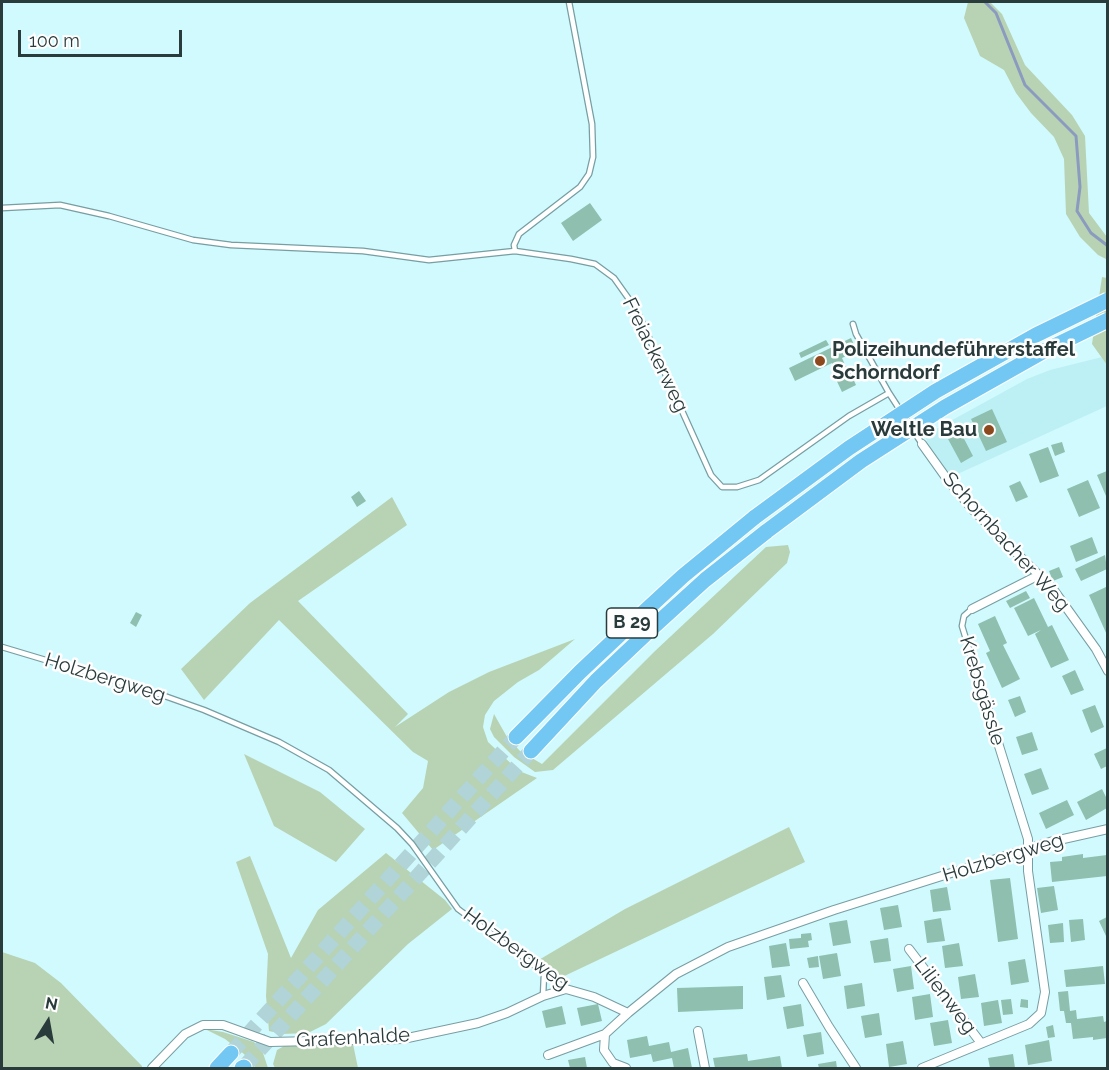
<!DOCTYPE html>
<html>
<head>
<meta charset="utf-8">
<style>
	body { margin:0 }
	#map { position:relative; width:1109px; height:1070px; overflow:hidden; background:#d1fafe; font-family:Raleway,sans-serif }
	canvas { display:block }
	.frame { position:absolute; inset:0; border:3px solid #2a3b3c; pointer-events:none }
	.north { position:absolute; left:18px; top:992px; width:60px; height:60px; -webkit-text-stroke:4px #fefefe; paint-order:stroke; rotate:11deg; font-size:16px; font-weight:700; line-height:24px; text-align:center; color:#2a3b3c }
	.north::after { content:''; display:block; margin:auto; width:21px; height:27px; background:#2a3b3c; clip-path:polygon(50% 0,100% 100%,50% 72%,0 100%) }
	.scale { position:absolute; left:18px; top:30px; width:164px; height:27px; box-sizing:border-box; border:3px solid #2a3b3c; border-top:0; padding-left:8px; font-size:18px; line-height:21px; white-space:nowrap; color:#2a3b3c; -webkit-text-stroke:4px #fefefe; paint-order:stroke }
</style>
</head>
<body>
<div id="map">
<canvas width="1109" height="1070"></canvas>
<div class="frame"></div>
<div class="north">N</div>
<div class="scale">100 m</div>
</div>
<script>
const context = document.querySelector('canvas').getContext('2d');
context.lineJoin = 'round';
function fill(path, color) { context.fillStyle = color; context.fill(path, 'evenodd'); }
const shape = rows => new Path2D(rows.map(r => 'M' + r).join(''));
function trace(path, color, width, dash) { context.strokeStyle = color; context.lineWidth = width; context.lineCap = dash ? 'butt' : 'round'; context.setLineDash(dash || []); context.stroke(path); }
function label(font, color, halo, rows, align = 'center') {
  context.font = font + ' Raleway,sans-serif'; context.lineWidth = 5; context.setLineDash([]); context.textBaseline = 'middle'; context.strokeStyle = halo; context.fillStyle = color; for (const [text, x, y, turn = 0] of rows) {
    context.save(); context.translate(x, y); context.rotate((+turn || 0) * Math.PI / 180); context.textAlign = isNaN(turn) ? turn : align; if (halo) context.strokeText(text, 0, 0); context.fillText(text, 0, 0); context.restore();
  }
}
const built = shape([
	[1102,357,1107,365,1107,406,951,477,930,451,925,435,1027,379,1050,370]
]);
const green = shape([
	[968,2,990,2,1002,14,1025,65,1072,115,1085,136,1089,213,1107,237,1107,268,1106,259,1098,255,1080,237,1066,214,1064,159,1054,137,1031,113,1016,93,1004,70,980,56,964,18],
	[1102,277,1107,278,1107,365,1092,344],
	[392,497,407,525,298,601,408,714,395,727,449,692,489,672,575,639,539,670,518,682,494,701,485,715,483,727,488,742,519,771,537,778,433,850,402,813,423,788,428,761,413,752,279,620,204,700,181,669,250,603],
	[788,545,790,552,787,563,713,634,553,770,535,772,514,757,494,737,490,729,494,714,507,737,520,751,542,764,655,651,766,547],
	[244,754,320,792,365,829,336,862,274,826],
	[789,827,805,862,558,979,547,971,537,961,625,909],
	[386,853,445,900,452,909,408,944,326,1024,308,1033,282,1034,269,1031,266,996,268,954,236,862,250,856,291,958,318,910],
	[2,952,35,963,61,983,142,1066,142,1068,2,1068],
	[205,1029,223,1032,254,1042,263,1053,268,1068,256,1068,244,1054,225,1039],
	[353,1044,358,1068,275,1068,273,1064,277,1050,284,1046]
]);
const stream = shape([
	[985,2,996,13,1025,85,1076,136,1080,187,1077,211,1091,233,1108,246]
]);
const building = shape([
	[590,203,602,220,573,241,561,223],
	[851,338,857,351,842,358,846,367,847,366,856,385,842,392,833,373,836,371,832,363,795,381,789,368],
	[826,340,829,345,801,358,799,353],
	[992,409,1007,442,986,451,971,419],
	[961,433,973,456,961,463,948,439],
	[1062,442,1065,452,1055,456,1051,445],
	[1048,447,1059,476,1040,483,1029,454],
	[1107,471,1107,495,1106,496,1097,475],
	[1088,480,1100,508,1079,517,1067,489],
	[1020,481,1028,497,1016,502,1009,486],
	[359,491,366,501,357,507,351,497],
	[1092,537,1098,553,1076,562,1070,546],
	[1105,555,1107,569,1081,581,1075,569],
	[1059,567,1063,577,1053,581,1049,571],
	[1106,587,1107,590,1107,635,1089,595],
	[1026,591,1030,598,1010,608,1006,601],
	[1034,598,1048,627,1052,625,1069,660,1051,668,1035,634,1041,630,1028,636,1014,608],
	[136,612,142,615,136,627,130,623],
	[995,616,1007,643,1003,645,1020,679,1002,688,986,653,990,651,978,624],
	[1075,670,1084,690,1071,695,1062,676],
	[1020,696,1026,712,1015,717,1008,700],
	[1095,705,1104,727,1091,733,1082,710],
	[1032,732,1038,750,1022,755,1016,737],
	[1107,748,1107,766,1101,769,1094,754],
	[1041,768,1049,789,1032,795,1024,774],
	[1102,789,1107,799,1107,808,1086,820,1077,802],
	[1067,800,1074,815,1046,829,1039,813],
	[1083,854,1083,858,1107,855,1107,876,1052,882,1050,862,1062,861,1062,857],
	[1010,878,1018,939,998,942,990,880],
	[1054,886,1058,910,1041,913,1037,888],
	[947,887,951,910,933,912,930,890],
	[898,905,902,927,884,930,880,908],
	[1107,917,1107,935,1106,936,1099,921],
	[941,918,945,941,927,943,924,921],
	[1083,919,1085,940,1071,942,1069,920],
	[847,920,851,943,833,946,829,923],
	[1063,923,1064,942,1050,943,1048,925],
	[811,933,812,940,808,941,809,947,790,949,789,939,801,938,801,934],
	[888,938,891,961,874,963,870,941],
	[786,943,790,966,772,968,769,946],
	[959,943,963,966,945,968,942,946],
	[837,953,841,976,823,979,819,956],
	[818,956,819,967,809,968,807,958],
	[1025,959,1029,982,1011,985,1008,962],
	[911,966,914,989,897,992,893,969],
	[1103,966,1105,984,1066,987,1064,970],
	[975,974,979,997,961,999,958,977],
	[781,975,785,997,767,1000,764,977],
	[862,983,865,1006,847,1009,844,986],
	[743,986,743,1009,678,1012,677,988],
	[1068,991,1070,1011,1076,1010,1077,1019,1103,1016,1104,1022,1107,1021,1107,1038,1093,1040,1093,1037,1073,1039,1071,1023,1066,1023,1064,1011,1060,1011,1058,992],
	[930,994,933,1017,915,1020,912,997],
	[1011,999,1013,1014,1003,1015,1001,1000],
	[1021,999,1028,1000,1028,1008,1020,1007],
	[998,1000,1002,1023,984,1026,981,1003],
	[598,1004,602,1021,581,1026,577,1008],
	[801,1004,804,1026,787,1029,783,1007],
	[562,1006,566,1024,546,1028,542,1011],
	[879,1013,882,1035,865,1038,861,1016],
	[948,1020,952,1043,934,1046,930,1023],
	[1053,1025,1055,1037,1048,1038,1046,1027],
	[821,1032,824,1054,807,1057,803,1035],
	[647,1036,649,1046,669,1042,671,1052,688,1048,692,1068,674,1068,672,1058,653,1062,651,1054,630,1058,627,1040],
	[1049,1040,1052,1061,1028,1065,1025,1045],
	[903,1041,907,1064,889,1067,886,1044],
	[747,1054,748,1061,780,1056,782,1068,715,1068,713,1058],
	[1013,1054,1015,1068,990,1068,988,1058],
	[585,1057,587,1068,570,1068,568,1060],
	[836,1061,837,1068,819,1068,818,1064]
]);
const trunkTunnel = shape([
	[231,1053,516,737],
	[244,1067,531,751]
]);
const service = shape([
	[2,208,60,205,109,216,193,240,231,245,363,251,429,260,515,251,571,259,595,264,614,278,636,309,711,475,722,487,737,487,759,480,849,416,889,393,922,444],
	[515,251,514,245,519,234,580,187,589,174,593,157,592,124,569,2],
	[853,324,856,334,889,393],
	[972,609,964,616,962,626,980,685],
	[2,647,159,694,204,710,279,742,329,770,397,828,412,844,458,909,566,989],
	[543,996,544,974]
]);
const minor = shape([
	[922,444,947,479,973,510,1053,589,1096,649,1108,671],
	[972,609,1039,575],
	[909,949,981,1043],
	[803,983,829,1027,856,1068],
	[698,1031,705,1068],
	[548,1055,605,1034],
	[152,1068,185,1034,203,1025,223,1025,270,1042,403,1039,478,1023,507,1013,543,996,566,989,594,997,628,1013,676,974,728,947,834,910,967,868,1050,842,1108,829],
	[626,1068,613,1063,604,1050,605,1034,628,1013],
	[922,1068,1029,1024,1041,1013,1045,992,1028,871,1028,839,980,685]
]);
const trunk = shape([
	[516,737,580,672,632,623,683,576,755,517],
	[531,751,596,681,651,629,705,580,767,531],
	[217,1068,231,1053],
	[242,1068,244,1067]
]);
const trunkBridge = shape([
	[755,517,849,448,936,391,1036,335,1108,300],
	[767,531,861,461,945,407,1046,350,1108,320]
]);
const markers = [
	[820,361,6,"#8d491d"],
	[989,430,6,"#8d491d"]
];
const shields = [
	[632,623,51]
];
const shieldNames = [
	["B 29",632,623]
];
const poiNames = [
	["Polizeihundeführerstaffel",832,350],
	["Schorndorf",832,373],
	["Weltle Bau",977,430,"right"]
];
const streetNames = [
	["Freiackerweg",655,355,64],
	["Schornbacher Weg",1006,542,48],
	["Holzbergweg",105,678,17],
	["Krebsgässle",982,691,73],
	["Holzbergweg",1003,858,-17],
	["Holzbergweg",516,949,36],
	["Lilienweg",945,996,53],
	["Grafenhalde",353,1038,-3]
];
fill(built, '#bcf0f4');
fill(green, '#b8d3b4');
trace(stream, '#8a9bbf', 3);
fill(building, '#8ebfaf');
trace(trunkTunnel, '#b0d4d7', 15, [15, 8]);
trace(service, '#779ea2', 7);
trace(minor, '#779ea2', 10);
trace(trunk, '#fff', 17);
trace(service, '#fff', 4.5);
trace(minor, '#fff', 8);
trace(trunk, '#73c8f3', 15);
trace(trunkBridge, '#fff', 17, []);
trace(trunkBridge, '#73c8f3', 15);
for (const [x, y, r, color] of markers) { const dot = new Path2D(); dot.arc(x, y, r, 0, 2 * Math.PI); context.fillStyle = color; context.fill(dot); trace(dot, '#fefefe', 2); }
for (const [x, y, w] of shields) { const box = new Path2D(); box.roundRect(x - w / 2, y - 15, w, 30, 4.5); context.fillStyle = '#fefefe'; context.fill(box); trace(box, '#2a3b3c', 1.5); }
label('bold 18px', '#2a3b3c', null, shieldNames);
label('bold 20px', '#2a3b3c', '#fefefe', poiNames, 'left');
label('20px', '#2a3b3c', '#fefefe', streetNames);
</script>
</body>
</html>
